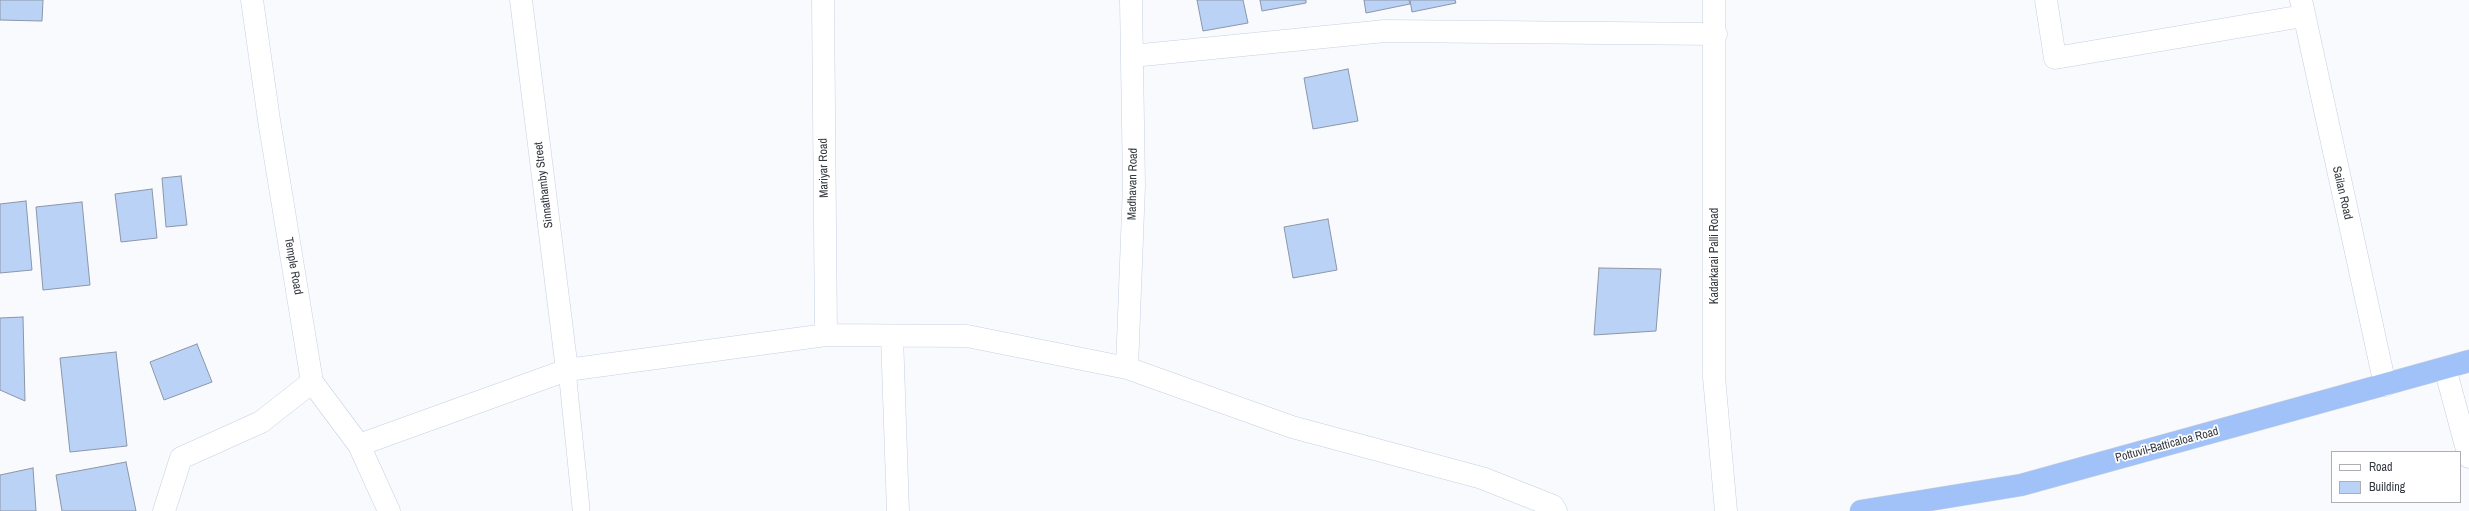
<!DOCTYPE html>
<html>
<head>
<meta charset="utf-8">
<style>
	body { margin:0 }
	#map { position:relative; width:2469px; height:511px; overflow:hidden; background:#f8fafe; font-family:"Archivo Narrow",sans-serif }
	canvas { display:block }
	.legend { position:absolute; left:2331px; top:451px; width:130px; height:52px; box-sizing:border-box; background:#fff; border:1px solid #adafb2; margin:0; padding:5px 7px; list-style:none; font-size:12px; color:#33383f }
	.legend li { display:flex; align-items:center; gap:8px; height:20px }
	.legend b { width:20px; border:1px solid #adafb2 }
</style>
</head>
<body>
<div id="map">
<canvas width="2469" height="511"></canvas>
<ul class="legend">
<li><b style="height:5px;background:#fff"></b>Road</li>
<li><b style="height:11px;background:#bbd2f7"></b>Building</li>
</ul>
</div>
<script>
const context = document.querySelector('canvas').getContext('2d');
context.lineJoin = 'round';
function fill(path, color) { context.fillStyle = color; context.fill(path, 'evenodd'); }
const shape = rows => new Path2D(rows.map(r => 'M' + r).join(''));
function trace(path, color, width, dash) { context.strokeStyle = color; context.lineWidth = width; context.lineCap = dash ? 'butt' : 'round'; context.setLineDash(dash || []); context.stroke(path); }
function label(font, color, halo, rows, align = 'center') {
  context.font = font + ' "Archivo Narrow",sans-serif'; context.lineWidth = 3.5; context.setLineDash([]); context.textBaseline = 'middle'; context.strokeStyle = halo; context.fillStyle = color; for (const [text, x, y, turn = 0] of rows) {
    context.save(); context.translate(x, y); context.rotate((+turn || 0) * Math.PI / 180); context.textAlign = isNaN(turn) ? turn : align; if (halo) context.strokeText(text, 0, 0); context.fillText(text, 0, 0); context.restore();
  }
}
const building = shape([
	[0,0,43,0,42,21,0,20,0,0],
	[1197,0,1243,0,1248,23,1203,31,1197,0],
	[1260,0,1306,0,1306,3,1262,11,1260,0],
	[1364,0,1409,0,1410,4,1366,13,1364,0],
	[1410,0,1455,0,1456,3,1412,12,1410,0],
	[1348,69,1358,121,1313,129,1304,78,1348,69],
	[181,176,187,225,166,227,162,178,181,176],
	[152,189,157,238,121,242,115,194,152,189],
	[26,201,32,270,0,273,0,204,26,201],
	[82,202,90,285,43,290,36,207,82,202],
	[1328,219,1337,270,1293,278,1284,227,1328,219],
	[1599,268,1661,269,1656,331,1594,335,1599,268],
	[23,317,25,401,0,390,0,318,23,317],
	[197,344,212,382,164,400,150,362,197,344],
	[116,352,127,446,70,452,60,358,116,352],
	[126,462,136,511,62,511,56,475,126,462],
	[33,468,36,511,0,511,0,475,33,468]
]);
const lane = shape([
	[567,370,581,508]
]);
const street = shape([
	[252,0,269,120,312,382,359,445,389,511],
	[521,0,567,370],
	[823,0,826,335],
	[1714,0,1714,377,1726,511],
	[2046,0,2055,58,2303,16],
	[2301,0,2385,385],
	[1132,56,1385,31,1716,34],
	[892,336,898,511],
	[1127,368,1134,185,1131,0],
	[2445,368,2469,457],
	[359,445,567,370,826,335,967,336,1127,368,1292,427,1482,478,1553,506,1556,511],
	[164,511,181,458,261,422,312,382]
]);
const highway = shape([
	[1861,511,2021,485,2469,361]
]);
const streetNames = [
	["Mariyar Road",824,168,-91],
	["Madhavan Road",1133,184,-89],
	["Sinnathamby Street",544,185,-97],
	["Sailan Road",2342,193,77],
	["Kadarkarai Palli Road",1715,256,-90],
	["Temple Road",293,266,80],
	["Pottuvil-Batticaloa Road",2167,445,-15]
];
fill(building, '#bbd2f7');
trace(building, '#8b96a7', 1);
trace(lane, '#c5d0e3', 18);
trace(street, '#c5d0e3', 23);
trace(highway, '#d6d7d9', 23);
trace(lane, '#fff', 17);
trace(street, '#fff', 22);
trace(highway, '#a1c2f8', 22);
label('12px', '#33383f', '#fff', streetNames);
</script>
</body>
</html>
